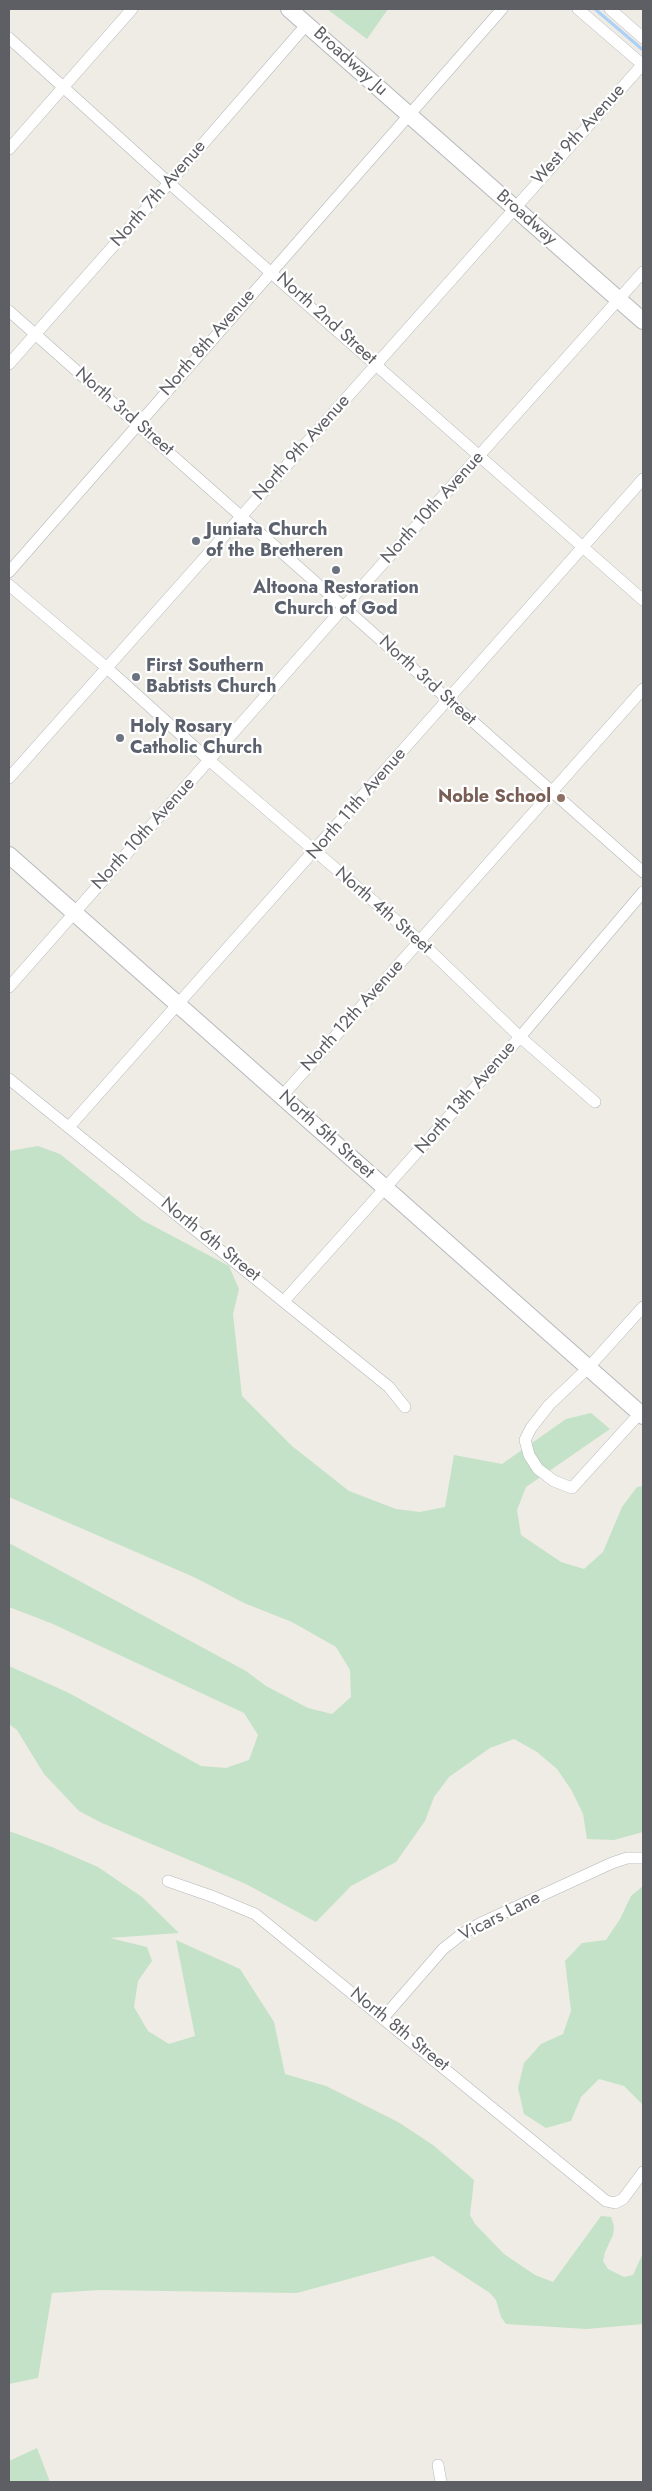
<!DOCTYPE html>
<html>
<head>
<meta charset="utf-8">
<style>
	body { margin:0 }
	#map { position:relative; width:652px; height:2491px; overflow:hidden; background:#eeece5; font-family:Jost,sans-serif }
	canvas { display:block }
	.frame { position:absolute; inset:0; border:10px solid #5d5f64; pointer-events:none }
</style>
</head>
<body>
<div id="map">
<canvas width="652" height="2491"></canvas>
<div class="frame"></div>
</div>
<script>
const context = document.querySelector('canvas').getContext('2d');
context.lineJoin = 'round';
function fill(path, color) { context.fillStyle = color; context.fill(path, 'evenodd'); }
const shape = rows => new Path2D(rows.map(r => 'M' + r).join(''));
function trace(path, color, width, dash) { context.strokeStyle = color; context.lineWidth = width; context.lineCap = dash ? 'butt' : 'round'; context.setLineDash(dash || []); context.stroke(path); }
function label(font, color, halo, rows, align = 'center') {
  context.font = font + ' Jost,sans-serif'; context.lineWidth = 4.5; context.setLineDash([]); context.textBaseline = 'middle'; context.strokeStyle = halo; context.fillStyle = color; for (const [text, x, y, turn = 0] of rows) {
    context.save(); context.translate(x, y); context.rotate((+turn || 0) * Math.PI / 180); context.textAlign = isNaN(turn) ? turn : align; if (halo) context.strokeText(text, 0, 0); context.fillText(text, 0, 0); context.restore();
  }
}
const green = shape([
	[327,9,388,9,367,39],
	[38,1146,60,1154,142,1220,229,1266,239,1289,233,1314,242,1396,292,1446,349,1491,396,1509,420,1512,445,1507,454,1455,502,1464,566,1419,591,1413,610,1429,526,1487,517,1510,521,1535,561,1562,584,1569,603,1552,622,1507,637,1487,643,1486,643,1832,614,1840,587,1839,583,1814,572,1791,557,1769,537,1752,514,1739,490,1748,449,1777,434,1797,425,1821,396,1862,351,1886,316,1922,246,1884,102,1823,79,1811,44,1774,17,1730,9,1724,9,1666,69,1693,201,1766,226,1768,249,1760,258,1735,244,1713,53,1624,9,1607,9,1543,246,1671,266,1686,308,1708,332,1714,351,1697,350,1670,336,1647,292,1622,244,1603,196,1578,9,1497,9,1151],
	[9,1831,52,1847,98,1867,142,1897,179,1933,110,1938,147,1947,152,1961,138,1981,134,2007,148,2031,169,2044,195,2036,176,1940,240,1969,274,2022,285,2074,326,2086,398,2122,433,2145,474,2180,470,2215,475,2224,504,2254,535,2275,553,2282,601,2216,611,2217,614,2226,613,2235,605,2252,603,2261,608,2269,624,2277,633,2275,643,2253,643,2324,587,2329,506,2324,501,2317,496,2300,490,2293,433,2256,297,2293,100,2290,52,2293,38,2378,9,2384],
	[643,1886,643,2105,624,2086,599,2079,581,2097,571,2121,546,2128,524,2114,518,2088,524,2063,541,2044,563,2034,571,2011,565,1961,582,1943,606,1940,620,1919,631,1896],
	[37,2448,50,2482,9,2482,9,2461]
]);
const stream = shape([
	[595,9,643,50]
]);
const street = shape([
	[578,9,643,65],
	[610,9,643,38],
	[9,38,169,183,643,600],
	[9,149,132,9],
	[9,311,643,872],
	[9,364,169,183,307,24],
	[9,572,502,9],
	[9,585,107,668,210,761,420,941,520,1037,595,1102],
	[9,778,643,64],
	[9,987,344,607,643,272],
	[9,1079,389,1387,405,1407],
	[283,1095,643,689],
	[69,1127,643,479],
	[284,1301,520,1037,643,892],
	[640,1413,572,1488,554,1481,538,1469,529,1455,525,1440,531,1428,549,1405,588,1368,643,1307],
	[168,1881,214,1897,255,1914,606,2201,615,2203,623,2199,643,2172],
	[384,2017,443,1949,462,1934,481,1923,612,1863,627,1858,643,1858],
	[438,2465,441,2482]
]);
const secondary = shape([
	[289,9,643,321],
	[9,855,643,1416]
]);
const markers = [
	[196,541,5,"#6b7280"],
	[336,570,5,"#6b7280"],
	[136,677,5,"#6b7280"],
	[120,738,5,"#6b7280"],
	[561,798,5,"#8d6e63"]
];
const streetNames = [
	["Broadway Ju",350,62,42],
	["West 9th Avenue",579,135,-48],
	["North 7th Avenue",159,194,-49],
	["Broadway",526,218,41],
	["North 2nd Street",326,319,42],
	["North 8th Avenue",208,343,-49],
	["North 3rd Street",124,412,41],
	["North 9th Avenue",302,448,-48],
	["North 10th Avenue",433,508,-48],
	["North 3rd Street",427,681,42],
	["North 11th Avenue",357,804,-49],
	["North 10th Avenue",144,834,-48],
	["North 4th Street",383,911,41],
	["North 12th Avenue",353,1016,-48],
	["North 13th Avenue",466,1098,-49],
	["North 5th Street",326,1135,42],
	["North 6th Street",210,1240,39],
	["Vicars Lane",500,1917,-27],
	["North 8th Street",399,2030,39]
];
const worshipNames = [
	["Juniata Church",206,531],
	["of the Bretheren",206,552],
	["Altoona Restoration",336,589,"center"],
	["Church of God",336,610,"center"],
	["First Southern",146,667],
	["Babtists Church",146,688],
	["Holy Rosary",130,728],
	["Catholic Church",130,749]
];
const educationNames = [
	["Noble School",551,798]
];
fill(green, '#c4e2c7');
trace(stream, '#add0f6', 3);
trace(street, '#b5b7ba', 12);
trace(secondary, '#b6b8bd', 18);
trace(street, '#fff', 11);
trace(secondary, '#fff', 16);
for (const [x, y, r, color] of markers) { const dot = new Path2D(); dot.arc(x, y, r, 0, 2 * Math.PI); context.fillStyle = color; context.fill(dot); trace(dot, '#fff', 2); }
label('18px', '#5d5f64', '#fff', streetNames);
label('bold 18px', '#5b616d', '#fff', worshipNames, 'left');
label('bold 18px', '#785e54', '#fff', educationNames, 'right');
</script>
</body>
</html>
